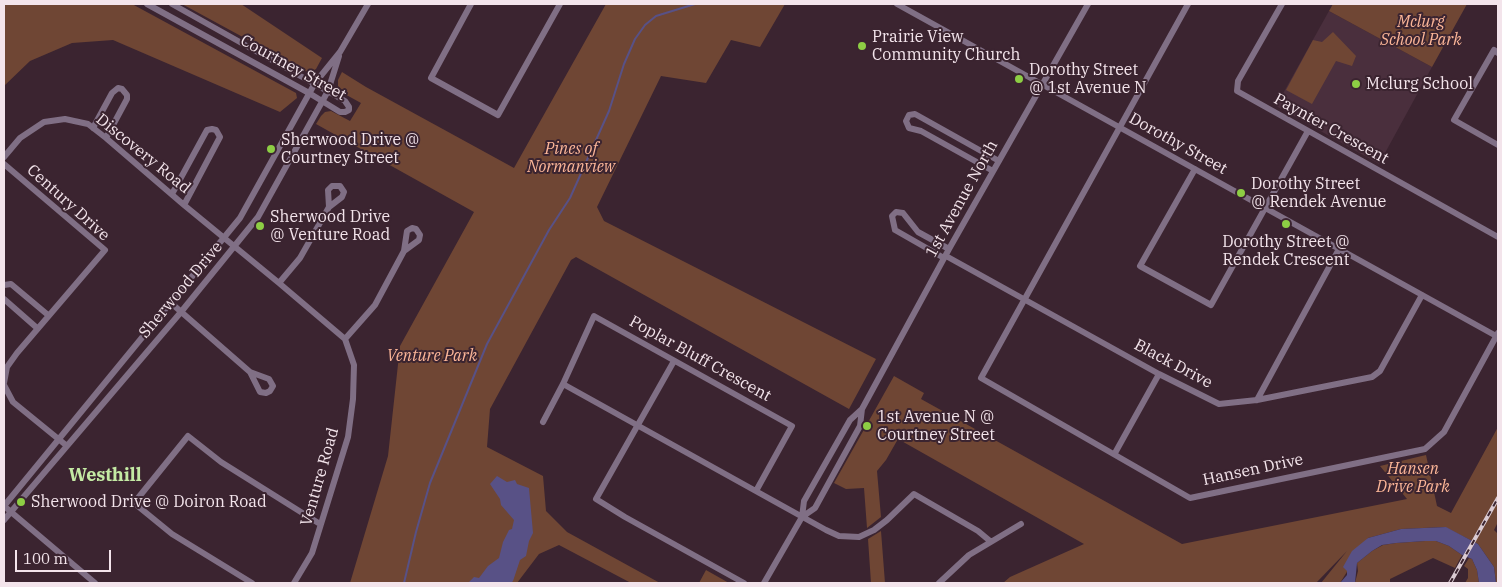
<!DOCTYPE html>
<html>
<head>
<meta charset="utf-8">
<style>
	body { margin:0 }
	#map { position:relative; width:1502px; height:587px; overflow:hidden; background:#3b2430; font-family:"IBM Plex Serif",serif }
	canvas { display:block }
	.frame { position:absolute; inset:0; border:5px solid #f3e4eb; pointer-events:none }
	.scale { position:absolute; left:15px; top:550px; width:96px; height:22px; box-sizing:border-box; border:2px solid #f3e4eb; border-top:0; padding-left:6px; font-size:15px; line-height:18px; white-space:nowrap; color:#f3e4eb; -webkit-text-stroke:4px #3b2430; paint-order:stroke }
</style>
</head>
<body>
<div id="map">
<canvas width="1502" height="587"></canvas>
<div class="frame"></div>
<div class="scale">100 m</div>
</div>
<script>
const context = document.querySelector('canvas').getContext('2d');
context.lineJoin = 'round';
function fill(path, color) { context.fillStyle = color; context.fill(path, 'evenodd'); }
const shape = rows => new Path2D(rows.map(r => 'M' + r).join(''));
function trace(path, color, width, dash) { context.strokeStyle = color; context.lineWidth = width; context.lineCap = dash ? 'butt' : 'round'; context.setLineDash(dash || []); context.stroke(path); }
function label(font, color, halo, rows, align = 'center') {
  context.font = font + ' "IBM Plex Serif",serif'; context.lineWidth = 4; context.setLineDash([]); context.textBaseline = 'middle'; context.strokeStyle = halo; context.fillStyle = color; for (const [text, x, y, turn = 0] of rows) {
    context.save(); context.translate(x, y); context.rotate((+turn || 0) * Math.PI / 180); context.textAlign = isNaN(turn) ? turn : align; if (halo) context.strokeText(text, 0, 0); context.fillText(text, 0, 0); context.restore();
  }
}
const built = shape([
	[1329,11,1432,67,1379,164,1276,106]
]);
const green = shape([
	[4,4,132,4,296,93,297,98,280,112,113,40,72,43,30,61,4,86],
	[182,4,241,4,322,58,316,69,309,73],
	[606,4,785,4,760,47,731,40,706,83,661,76,597,207,604,221,876,359,849,409,576,257,571,260,490,409,487,447,543,476,546,511,567,532,660,583,631,583,559,545,539,554,517,583,350,583,388,456,400,346,474,212,316,124,321,116,325,112,331,111,350,121,361,103,341,92,338,86,338,80,342,72,366,87,514,168],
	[1333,4,1467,4,1432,67,1329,11],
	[1333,32,1356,56,1352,66,1336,61,1312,104,1286,90,1313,40,1322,42],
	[894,376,924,393,921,399,1182,544,1407,499,1380,466,1426,455,1437,506,1451,513,1498,427,1498,522,1494,530,1498,534,1498,583,1496,583,1494,567,1478,544,1445,527,1401,529,1368,538,1340,583,1321,583,1347,551,1316,583,1003,583,1010,577,1084,544,898,439,886,460,877,471,881,517,867,528,864,488,846,489,834,483],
	[881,531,885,583,871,583,868,539],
	[1425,541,1436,541,1449,546,1462,555,1455,568,1433,558,1390,579,1390,583,1355,583,1358,571,1357,563,1372,551,1383,545,1396,543],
	[1469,558,1472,559,1477,570,1479,583,1465,583,1468,578,1468,569,1464,566],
	[706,570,729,583,699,583]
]);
const water = shape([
	[497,476,507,482,515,480,517,484,529,488,533,533,529,541,526,556,520,560,513,581,511,583,468,583,474,577,479,578,488,566,499,558,503,542,509,530,512,529,514,520,501,505,500,499,490,484],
	[1446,527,1478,544,1494,567,1496,583,1479,583,1477,570,1472,559,1462,555,1449,546,1436,541,1425,541,1396,543,1382,545,1372,551,1357,563,1355,583,1340,583,1347,575,1347,571,1343,567,1352,551,1368,538,1401,529]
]);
const stream = shape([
	[404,583,416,532,430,483,487,344,549,230,570,198,609,111,624,64,635,39,645,25,656,16,695,4]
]);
const minor = shape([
	[147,4,309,93,340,112,345,112,349,110,349,107,345,101,172,4],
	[471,4,431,78,498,115,560,4],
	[897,4,1498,337],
	[1188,4,981,378,1190,498,1425,449,1444,432,1498,333],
	[1282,4,1238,81,1237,91,1498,237],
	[1498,53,1494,50,1454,120,1498,145],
	[93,128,112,93,118,88,122,89,127,95,127,99,106,138],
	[4,157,20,138,44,122,65,119,88,124,106,138,184,205,279,283,345,339,354,365,353,399,348,437,312,553,294,583],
	[4,164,105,250,17,353,7,367,4,383],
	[1195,169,1140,266,1211,305,1308,131],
	[993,171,921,131,909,128,906,121,909,115,915,114,999,161],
	[172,194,207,130,212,129,216,130,220,137,184,205],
	[946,256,1159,374,1219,404,1257,400,1372,377,1380,371,1422,295],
	[944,258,895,230,892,216,896,212,903,213,918,232,949,249],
	[279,283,300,258,329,207,342,197,344,192,340,186,332,186,328,190,329,207],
	[4,285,11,284,48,315],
	[4,299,37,328],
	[171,303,250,372,269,379,273,386,270,391,266,393,260,392,250,372],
	[345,339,375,305,404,251,407,231,412,228,416,229,420,235,419,240,404,251],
	[674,361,596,499,625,517,744,583],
	[563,384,826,530,839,536,859,537,874,530,887,520,914,494,978,531,990,541],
	[4,385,13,402,67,446],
	[1257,400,1339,249],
	[543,422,563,384,594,316,792,426,756,491],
	[1115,453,1159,374],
	[4,506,240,218,315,83,340,52,368,4],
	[4,506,95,583],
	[802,517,804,501,850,420,862,409,949,249,1088,4],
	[4,520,181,312,258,217,328,91,339,56],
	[252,583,172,534,134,503,188,436,221,462,320,524],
	[764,583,802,517,815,508,860,426,862,409],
	[939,583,969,555,1021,524]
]);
const rail = shape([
	[1450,583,1498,498]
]);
const markers = [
	[862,46,5,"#8dce44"],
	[1019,79,5,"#8dce44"],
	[1356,84,5,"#8dce44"],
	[271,149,5,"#8dce44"],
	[1241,193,5,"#8dce44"],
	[1286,224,5,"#8dce44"],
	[260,226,5,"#8dce44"],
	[867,426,5,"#8dce44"],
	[21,502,5,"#8dce44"]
];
const parkNames = [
	["Mclurg",1421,22],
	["School Park",1421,40],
	["Pines of",571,149],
	["Normanview",571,167],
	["Venture Park",432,356],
	["Hansen",1413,469],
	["Drive Park",1413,487]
];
const poiNames = [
	["Prairie View",872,37],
	["Community Church",872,55],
	["Dorothy Street",1029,70],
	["@ 1st Avenue N",1029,88],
	["Mclurg School",1366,84],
	["Sherwood Drive @",281,140],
	["Courtney Street",281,158],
	["Dorothy Street",1251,184],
	["@ Rendek Avenue",1251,202],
	["Sherwood Drive",270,217],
	["@ Venture Road",270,235],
	["Dorothy Street @",1286,242,"center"],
	["Rendek Crescent",1286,260,"center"],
	["1st Avenue N @",877,417],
	["Courtney Street",877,435],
	["Sherwood Drive @ Doiron Road",31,502]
];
const streetNames = [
	["Courtney Street",293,68,29],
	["Paynter Crescent",1331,129,29],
	["Dorothy Street",1178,144,29],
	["Discovery Road",143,154,39],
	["1st Avenue North",962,199,-61],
	["Century Drive",68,203,42],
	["Sherwood Drive",181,290,-50],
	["Poplar Bluff Crescent",700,359,29],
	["Black Drive",1173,364,28],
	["Hansen Drive",1253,470,-12],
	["Venture Road",320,477,-74]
];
const neighbourhoodNames = [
	["Westhill",105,476]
];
fill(built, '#4a2f3d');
fill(green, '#6f4634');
fill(water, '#585186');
trace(stream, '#585186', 2);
trace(minor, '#806f85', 6);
trace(rail, '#dacad2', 4);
trace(rail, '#3b2430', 2, [5.5]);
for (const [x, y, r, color] of markers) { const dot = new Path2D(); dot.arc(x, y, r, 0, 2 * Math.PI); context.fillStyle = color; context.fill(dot); trace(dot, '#3b2430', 2); }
label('italic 16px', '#fcb698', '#3b2430', parkNames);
label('16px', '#f3e4eb', '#3b2430', poiNames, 'left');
label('16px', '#f3e4eb', '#3b2430', streetNames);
label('bold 18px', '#c4eaa4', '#3b2430', neighbourhoodNames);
</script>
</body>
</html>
